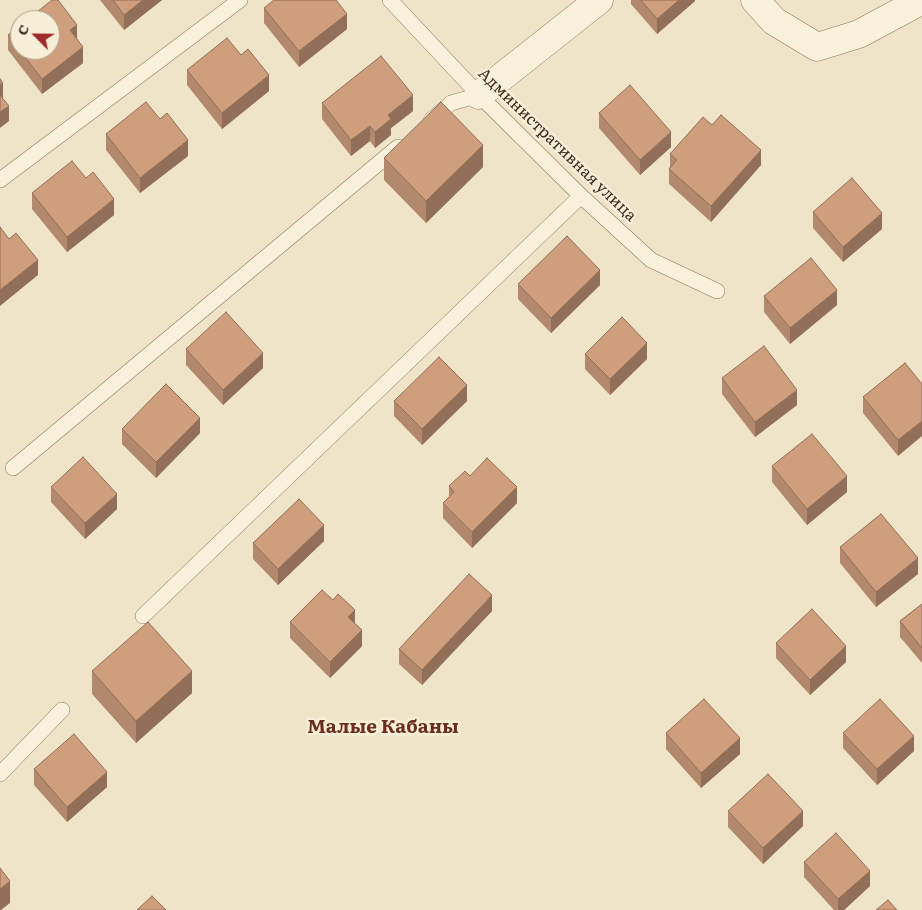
<!DOCTYPE html>
<html>
<head>
<meta charset="utf-8">
<style>
	body { margin:0 }
	#map { position:relative; width:922px; height:910px; overflow:hidden; background:#f0e4c8; font-family:Literata,serif }
	canvas { display:block }
	.north { position:absolute; left:10px; top:10px; width:50px; height:50px; box-sizing:border-box; background:#f7eed8; border:1px solid #ada18e; border-radius:50%; rotate:293deg; font-size:14px; font-weight:700; line-height:20px; text-align:center; color:#3d2e20 }
	.north::after { content:''; display:block; margin:auto; width:18px; height:22px; background:#9e2a2b; clip-path:polygon(50% 0,100% 100%,50% 72%,0 100%) }
</style>
</head>
<body>
<div id="map">
<canvas width="922" height="910"></canvas>
<div class="north">С</div>
</div>
<script>
const context = document.querySelector('canvas').getContext('2d');
context.lineJoin = 'round';
const shape = rows => new Path2D(rows.map(r => 'M' + r).join(''));
function trace(path, color, width, dash) { context.strokeStyle = color; context.lineWidth = width; context.lineCap = dash ? 'butt' : 'round'; context.setLineDash(dash || []); context.stroke(path); }
function fill(path, color) { context.fillStyle = color; context.fill(path, 'evenodd'); }
function label(font, color, halo, rows, align = 'center') {
  context.font = font + ' Literata,serif'; context.lineWidth = 5; context.setLineDash([]); context.textBaseline = 'middle'; context.strokeStyle = halo; context.fillStyle = color; for (const [text, x, y, turn = 0] of rows) {
    context.save(); context.translate(x, y); context.rotate((+turn || 0) * Math.PI / 180); context.textAlign = isNaN(turn) ? turn : align; if (halo) context.strokeText(text, 0, 0); context.fillText(text, 0, 0); context.restore();
  }
}
const service = shape([
	[390,0,479,95,581,196,651,260,717,291],
	[431,120,451,103,479,95],
	[0,180,240,0],
	[13,468,398,147],
	[143,616,581,196],
	[0,774,62,710]
]);
const minor = shape([
	[755,0,774,21,817,47,859,34,915,4,919,0],
	[479,95,599,0]
]);
const wall = shape([
	[100,0,162,0,124,30],
	[631,0,695,0,695,1,657,34,631,4],
	[264,8,347,29,299,67,264,23],
	[8,35,77,40,83,63,42,94,8,50],
	[187,70,269,91,222,129,187,85],
	[322,103,413,111,391,128,391,135,375,148,370,141,351,156,322,119],
	[599,113,671,147,640,175,599,128],
	[106,134,188,156,140,193,106,150],
	[670,154,761,165,711,222,669,184,669,169,670,167],
	[384,158,483,167,426,223,384,180],
	[32,193,114,215,67,252,32,209],
	[813,212,882,229,843,262,813,228],
	[518,284,600,285,551,333,518,299],
	[764,296,837,305,790,344,764,312],
	[186,349,263,368,223,405,186,365],
	[585,354,647,359,610,395,585,369],
	[905,363,898,456,863,413,863,397],
	[722,378,797,405,755,437,722,394],
	[394,401,467,401,422,445,394,416],
	[122,429,200,433,156,478,122,444],
	[772,466,847,492,807,525,772,482],
	[470,476,517,503,472,548,443,518,443,503,449,497,449,486],
	[51,487,117,509,85,539,51,502],
	[324,541,278,585,253,559,253,543],
	[840,547,918,574,876,607,840,563],
	[922,604,922,663,900,637,900,621],
	[492,611,422,685,399,664,399,649],
	[290,622,362,646,330,678,290,638],
	[776,643,846,662,810,695,776,658],
	[92,671,192,693,136,743,92,694],
	[666,733,740,754,701,788,666,749],
	[843,733,914,751,877,785,843,748],
	[34,769,107,787,67,822,34,785],
	[728,811,803,826,763,864,728,827],
	[804,862,870,886,844,910,834,910,804,877]
]);
const shadedWall = shape([
	[143,0,162,0,124,30,124,15],
	[679,0,695,0,695,1,657,34,657,19],
	[347,14,347,29,299,67,299,51],
	[77,25,77,40,70,30],
	[83,47,83,63,42,94,42,79],
	[269,75,269,91,222,129,222,113],
	[3,83,3,98,0,101,0,85],
	[413,95,413,111,391,128,391,135,375,148,375,132,388,115],
	[9,106,9,121,0,128,0,112],
	[370,126,370,141,351,156,351,140],
	[671,132,671,147,640,175,640,160],
	[188,140,188,156,140,193,140,178],
	[483,145,483,167,426,223,426,201],
	[761,150,761,165,711,222,711,206],
	[114,199,114,215,67,252,67,237],
	[882,213,882,229,843,262,843,247],
	[38,260,38,275,0,306,0,290],
	[600,270,600,285,551,333,551,318],
	[837,290,837,305,790,344,790,328],
	[647,343,647,359,610,395,610,379],
	[263,353,263,368,223,405,223,390],
	[467,385,467,401,422,445,422,429],
	[797,390,797,405,755,437,755,422],
	[200,418,200,433,156,478,156,462],
	[922,421,922,436,898,456,898,440],
	[847,476,847,492,807,525,807,509],
	[517,487,517,503,472,548,472,532],
	[117,494,117,509,85,539,85,523],
	[324,525,324,541,278,585,278,569],
	[918,558,918,574,876,607,876,592],
	[492,595,492,611,422,685,422,670],
	[355,610,355,626,348,617],
	[362,630,362,646,330,678,330,662],
	[846,646,846,662,810,695,810,680],
	[192,671,192,693,136,743,136,721],
	[914,736,914,751,877,785,877,769],
	[740,738,740,754,701,788,701,773],
	[107,772,107,787,67,822,67,807],
	[803,811,803,826,763,864,763,848],
	[870,871,870,886,844,910,838,910,838,899],
	[10,881,10,903,1,910,0,910,0,889]
]);
const building = shape([
	[52,0,58,0,77,25,70,30,83,47,42,79,8,35,20,25,20,50,50,50,50,20,27,20,52,0],
	[113,0,143,0,124,15,113,0],
	[274,0,336,0,347,14,299,51,264,8,274,0],
	[641,0,679,0,657,19,641,0],
	[227,38,241,55,248,49,269,75,222,113,187,70,227,38],
	[381,56,413,95,388,115,391,119,375,132,370,126,351,140,322,103,381,56],
	[0,79,3,83,0,85,0,79],
	[630,85,671,132,640,160,599,113,630,85],
	[0,95,9,106,0,112,0,95],
	[146,102,160,119,167,113,188,140,140,178,106,134,146,102],
	[441,102,483,145,426,201,384,158,441,102],
	[721,115,761,150,711,206,669,169,677,160,670,154,703,117,712,125,721,115],
	[72,161,86,178,93,172,114,199,67,237,32,193,72,161],
	[852,178,882,213,843,247,813,212,852,178],
	[0,227,9,239,16,233,38,260,0,290,0,227],
	[567,236,600,270,551,318,518,284,567,236],
	[811,258,837,290,790,328,764,296,811,258],
	[226,312,263,353,223,390,186,349,226,312],
	[622,317,647,343,610,379,585,354,622,317],
	[764,346,797,390,755,422,722,378,764,346],
	[439,357,467,385,422,429,394,401,439,357],
	[905,363,922,384,922,421,898,440,863,397,905,363],
	[166,384,200,418,156,462,122,429,166,384],
	[812,434,847,476,807,509,772,466,812,434],
	[83,457,117,494,85,523,51,487,83,457],
	[487,458,517,487,472,532,443,503,454,492,449,486,465,471,470,476,487,458],
	[299,499,324,525,278,569,253,543,299,499],
	[881,514,918,558,876,592,840,547,881,514],
	[469,574,492,595,422,670,399,649,469,574],
	[322,590,333,600,338,594,355,610,348,617,362,630,330,662,290,622,322,590],
	[922,604,922,648,900,621,922,604],
	[812,609,846,646,810,680,776,643,812,609],
	[148,622,192,671,136,721,92,671,148,622],
	[704,699,740,738,701,773,666,733,704,699],
	[880,699,914,736,877,769,843,733,880,699],
	[74,734,107,772,67,807,34,769,74,734],
	[768,774,803,811,763,848,728,811,768,774],
	[836,833,870,871,838,899,804,862,836,833],
	[0,868,10,881,0,889,0,868],
	[152,896,166,910,137,910,152,896],
	[888,900,897,910,876,910,888,900]
]);
const streetNames = [
	["Административная улица",557,145,44]
];
const quarterNames = [
	["Малые Кабаны",383,727]
];
trace(service, '#8d765c', 16);
trace(minor, '#8d765c', 29);
trace(service, '#faf1dc', 15);
trace(minor, '#faf1dc', 28);
fill(wall, '#b2896c');
fill(shadedWall, '#916f58');
fill(building, '#cf9f7d');
trace(building, '#916f58', 1);
label('16px', '#3d2e20', '#f7eed8', streetNames);
label('bold 19px', '#6b2e1e', '#f7eed8', quarterNames);
</script>
</body>
</html>
